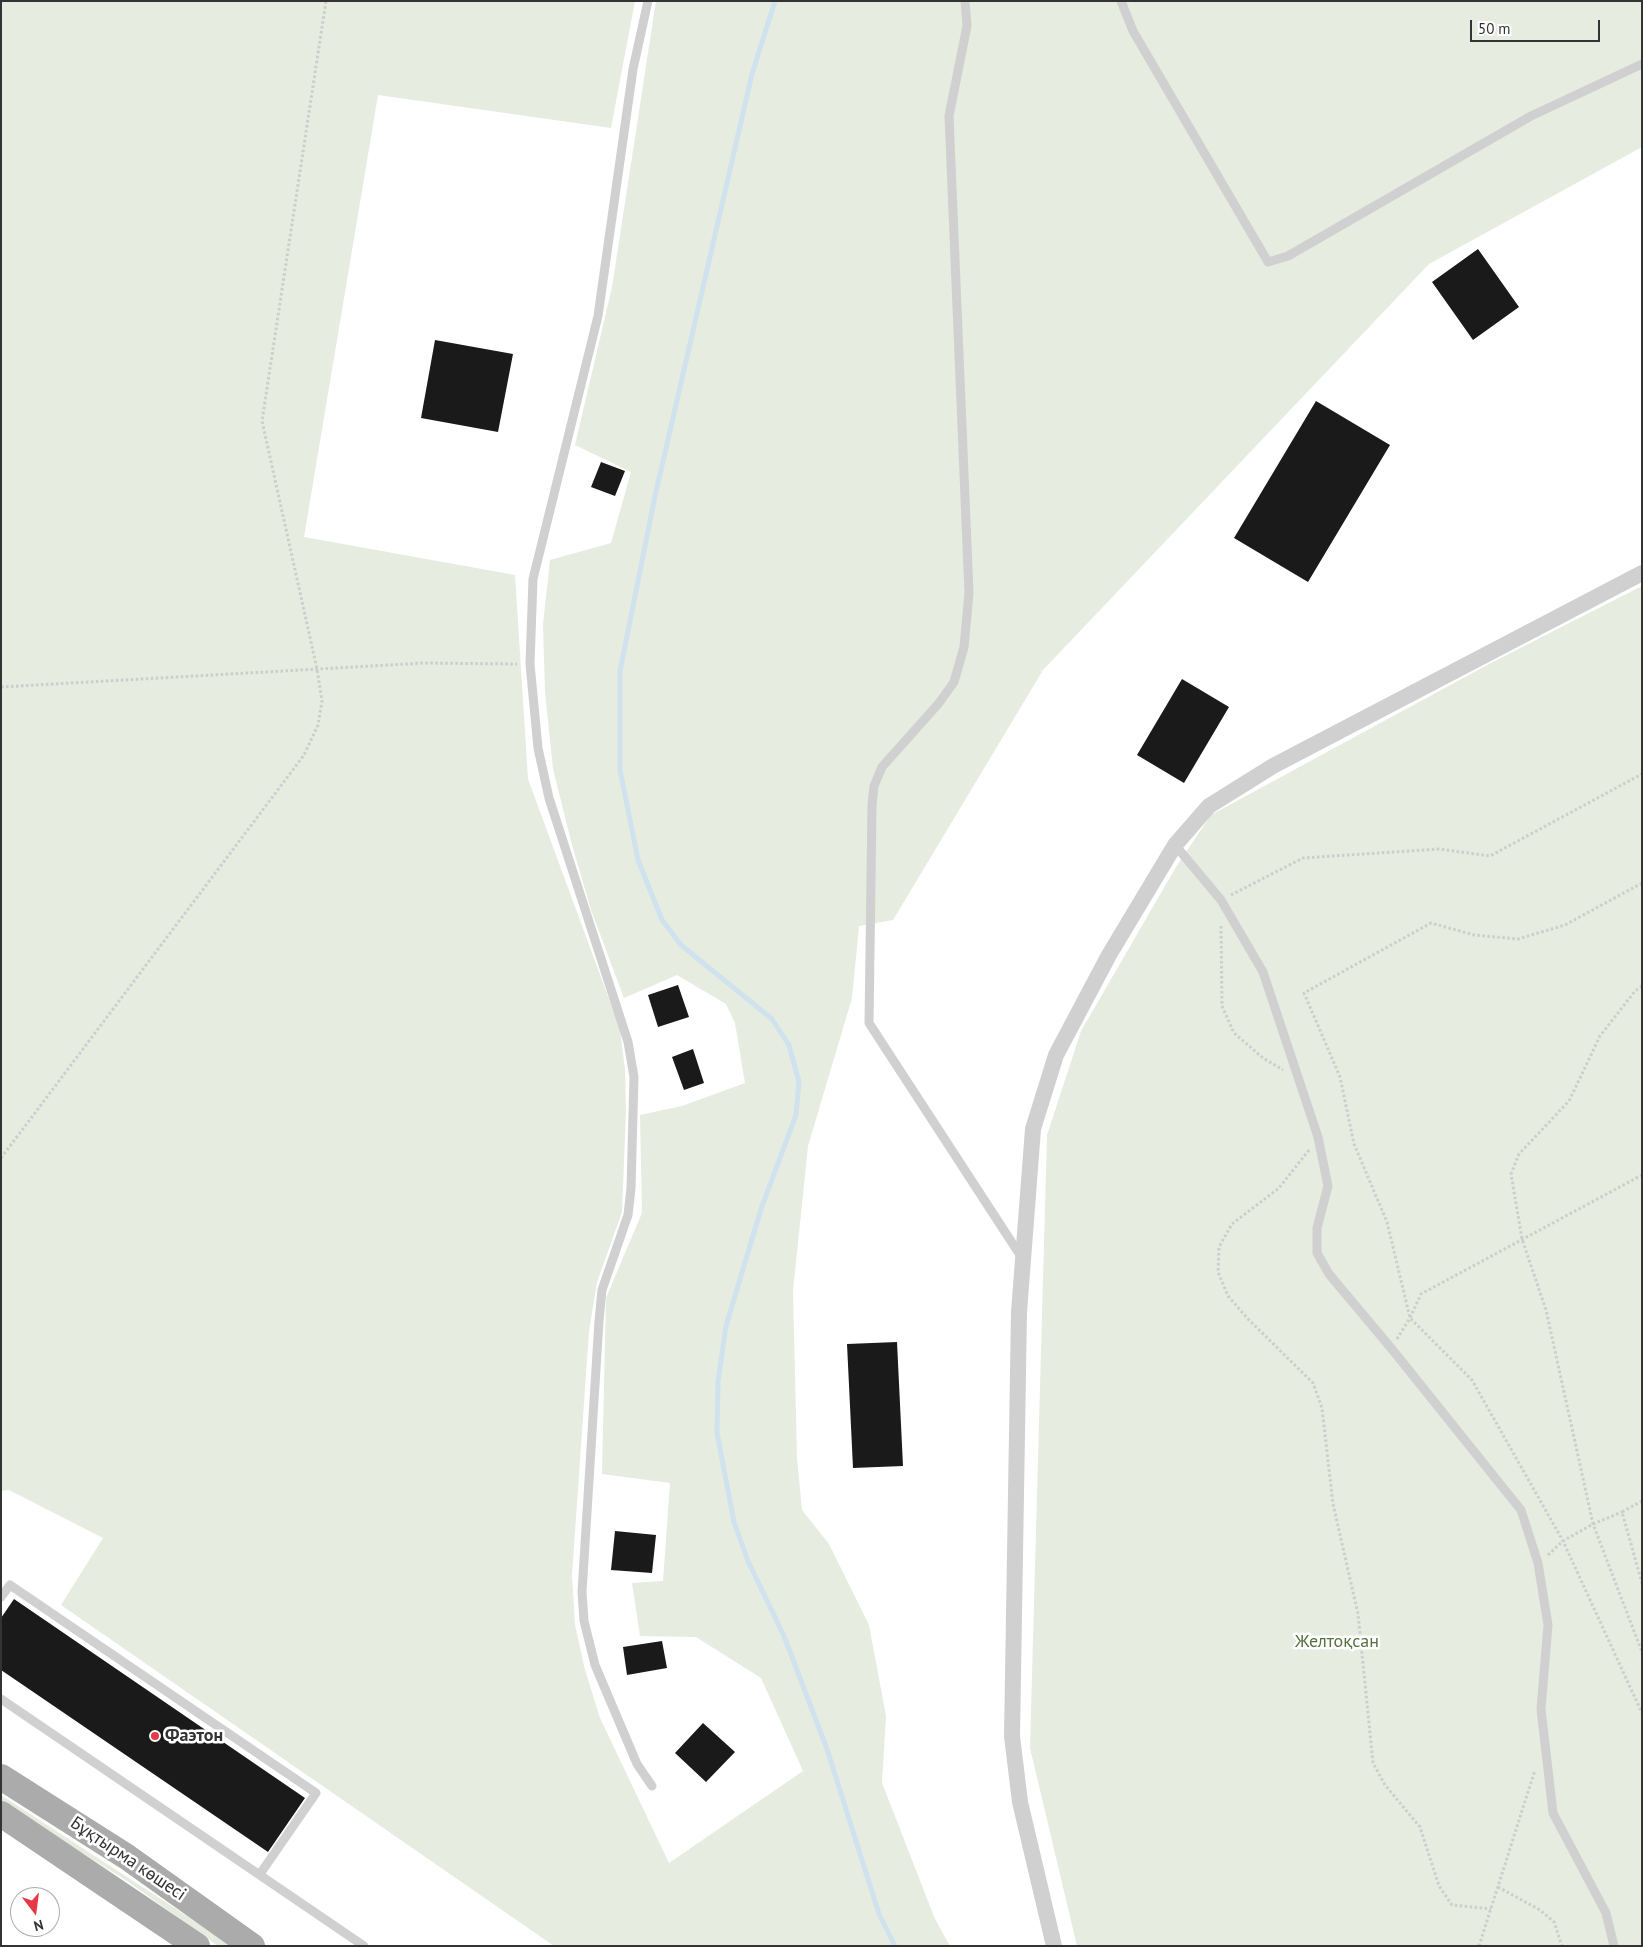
<!DOCTYPE html>
<html>
<head>
<meta charset="utf-8">
<style>
	body { margin:0 }
	#map { position:relative; width:1643px; height:1947px; overflow:hidden; background:#fff; font-family:"PT Sans",sans-serif }
	canvas { display:block }
	.frame { position:absolute; inset:0; border:2px solid #333; pointer-events:none }
	.north { position:absolute; left:10px; top:1887px; width:50px; height:50px; box-sizing:border-box; background:#fff; border:1px solid #adadad; border-radius:50%; rotate:165deg; font-size:14px; font-weight:700; line-height:20px; text-align:center; color:#333 }
	.north::after { content:''; display:block; margin:auto; width:18px; height:22px; background:#e63946; clip-path:polygon(50% 0,100% 100%,50% 72%,0 100%) }
	.scale { position:absolute; left:1470px; top:20px; width:130px; height:22px; box-sizing:border-box; border:2px solid #333; border-top:0; padding-left:6px; font-size:15px; line-height:18px; white-space:nowrap; color:#333; -webkit-text-stroke:4px #fff; paint-order:stroke }
</style>
</head>
<body>
<div id="map">
<canvas width="1643" height="1947"></canvas>
<div class="frame"></div>
<div class="north">N</div>
<div class="scale">50 m</div>
</div>
<script>
const context = document.querySelector('canvas').getContext('2d');
context.lineJoin = 'round';
function fill(path, color) { context.fillStyle = color; context.fill(path, 'evenodd'); }
const shape = rows => new Path2D(rows.map(r => 'M' + r).join(''));
function trace(path, color, width, dash) { context.strokeStyle = color; context.lineWidth = width; context.lineCap = dash ? 'butt' : 'round'; context.setLineDash(dash || []); context.stroke(path); }
function label(font, color, halo, rows, align = 'center') {
  context.font = font + ' "PT Sans",sans-serif'; context.lineWidth = 5; context.setLineDash([]); context.textBaseline = 'middle'; context.strokeStyle = halo; context.fillStyle = color; for (const [text, x, y, turn = 0] of rows) {
    context.save(); context.translate(x, y); context.rotate((+turn || 0) * Math.PI / 180); context.textAlign = isNaN(turn) ? turn : align; if (halo) context.strokeText(text, 0, 0); context.fillText(text, 0, 0); context.restore();
  }
}
const green = shape([
	[1,1,635,1,611,128,378,95,304,537,515,575,528,779,620,1029,625,1070,626,1111,622,1212,597,1282,589,1331,572,1575,575,1625,585,1670,600,1718,669,1863,803,1771,761,1678,696,1637,640,1636,632,1583,663,1581,670,1483,602,1474,606,1298,642,1213,640,1115,682,1106,745,1083,735,1023,726,1004,677,975,624,998,591,910,572,845,553,769,545,692,543,624,550,560,611,543,631,472,575,445,612,287,656,1,1642,1,1642,147,1429,264,1043,670,893,920,859,926,852,998,808,1146,793,1291,797,1458,802,1510,829,1544,869,1625,886,1716,882,1783,935,1919,950,1946,554,1946,61,1605,103,1538,9,1490,1,1491],
	[1642,586,1642,1946,1077,1946,1030,1748,1047,1135,1081,1031,1176,867,1211,815,1489,664],
	[1,1795,233,1946,218,1946,127,1881,1,1802]
]);
const stream = shape([
	[775,1,752,74,655,496,620,671,620,770,638,860,662,920,681,945,772,1019,789,1045,799,1082,796,1115,761,1209,726,1326,718,1381,717,1433,734,1522,748,1561,784,1636,827,1749,879,1914,895,1946]
]);
const building = shape([
	[1478,249,1519,307,1473,340,1432,282],
	[435,340,513,354,498,432,421,418],
	[1316,401,1390,445,1308,582,1234,538],
	[601,462,625,471,615,496,591,487],
	[1182,679,1229,707,1184,783,1137,755],
	[678,985,689,1017,658,1027,648,995],
	[693,1049,704,1083,684,1090,672,1057],
	[897,1342,903,1466,853,1468,847,1344],
	[615,1531,656,1535,652,1573,611,1570],
	[14,1599,305,1798,268,1852,1,1670,1,1618],
	[662,1641,667,1668,627,1675,623,1647],
	[703,1723,735,1752,706,1782,675,1753]
]);
const path = shape([
	[1,687,424,663,517,664],
	[1642,883,1565,925,1518,939,1474,935,1431,923,1304,993,1340,1077,1354,1144,1387,1222,1410,1318,1472,1380,1563,1541,1642,1713],
	[1231,895,1303,858,1439,849,1490,856,1642,774],
	[1221,926,1222,1006,1234,1033,1263,1058,1283,1070],
	[1642,986,1635,991,1600,1036,1569,1101,1519,1154,1511,1174,1522,1239,1546,1310,1593,1524,1642,1652],
	[1309,1150,1279,1188,1232,1224,1219,1247,1218,1272,1228,1296,1248,1319,1313,1383,1322,1408,1333,1504,1358,1614,1373,1763,1385,1785,1420,1827,1439,1886,1452,1905,1491,1909],
	[1,1158,304,755,318,725,322,701,317,669,262,421,326,1],
	[1397,1339,1410,1318,1421,1294,1642,1175],
	[1642,1501,1622,1512,1642,1583],
	[1548,1555,1563,1541,1593,1524,1622,1512],
	[1498,1887,1540,1910,1554,1922,1562,1946],
	[1479,1946,1535,1770]
]);
const lane = shape([
	[648,1,633,69,598,316,533,579,530,664,538,748,549,798,628,1042,634,1077,631,1188,628,1215,602,1290,599,1321,582,1592,584,1621,595,1665,637,1764,652,1786],
	[965,1,967,26,949,116,969,593,964,647,954,682,939,703,882,767,874,786,872,805,869,1023,1022,1258],
	[1121,1,1133,31,1268,262,1288,256,1531,116,1642,64],
	[1175,845,1221,900,1263,972,1318,1137,1328,1186,1317,1228,1317,1253,1329,1274,1391,1348,1521,1510,1538,1563,1548,1625,1541,1709,1553,1813,1606,1913,1614,1946],
	[1,1597,10,1585,316,1793,260,1874],
	[1,1699,364,1946]
]);
const street = shape([
	[1054,1946,1020,1802,1012,1736,1019,1312,1033,1129,1056,1055,1109,955,1175,845,1209,806,1273,766,1642,573]
]);
const primary = shape([
	[1,1777,127,1857,252,1946],
	[1,1814,197,1946]
]);
const markers = [
	[155,1736,5,"#e63946"]
];
const parkNames = [
	["Желтоқсан",1337,1642]
];
const poiNames = [
	["Фаэтон",165,1736]
];
const streetNames = [
	["Бұқтырма көшесі",128,1859,34]
];
fill(green, '#e6ecdf');
trace(stream, '#cfe2ee', 5);
fill(building, '#1a1a1a');
trace(path, '#cdcdcd', 3, [2.5, 2.5]);
trace(lane, '#d0d0d0', 9);
trace(street, '#d0d0d0', 16);
trace(primary, '#ababab', 26);
for (const [x, y, r, color] of markers) { const dot = new Path2D(); dot.arc(x, y, r, 0, 2 * Math.PI); context.fillStyle = color; context.fill(dot); trace(dot, '#fff', 2); }
label('18px', '#56703f', '#fff', parkNames);
label('bold 18px', '#333', '#fff', poiNames, 'left');
label('18px', '#333', '#fff', streetNames);
</script>
</body>
</html>
